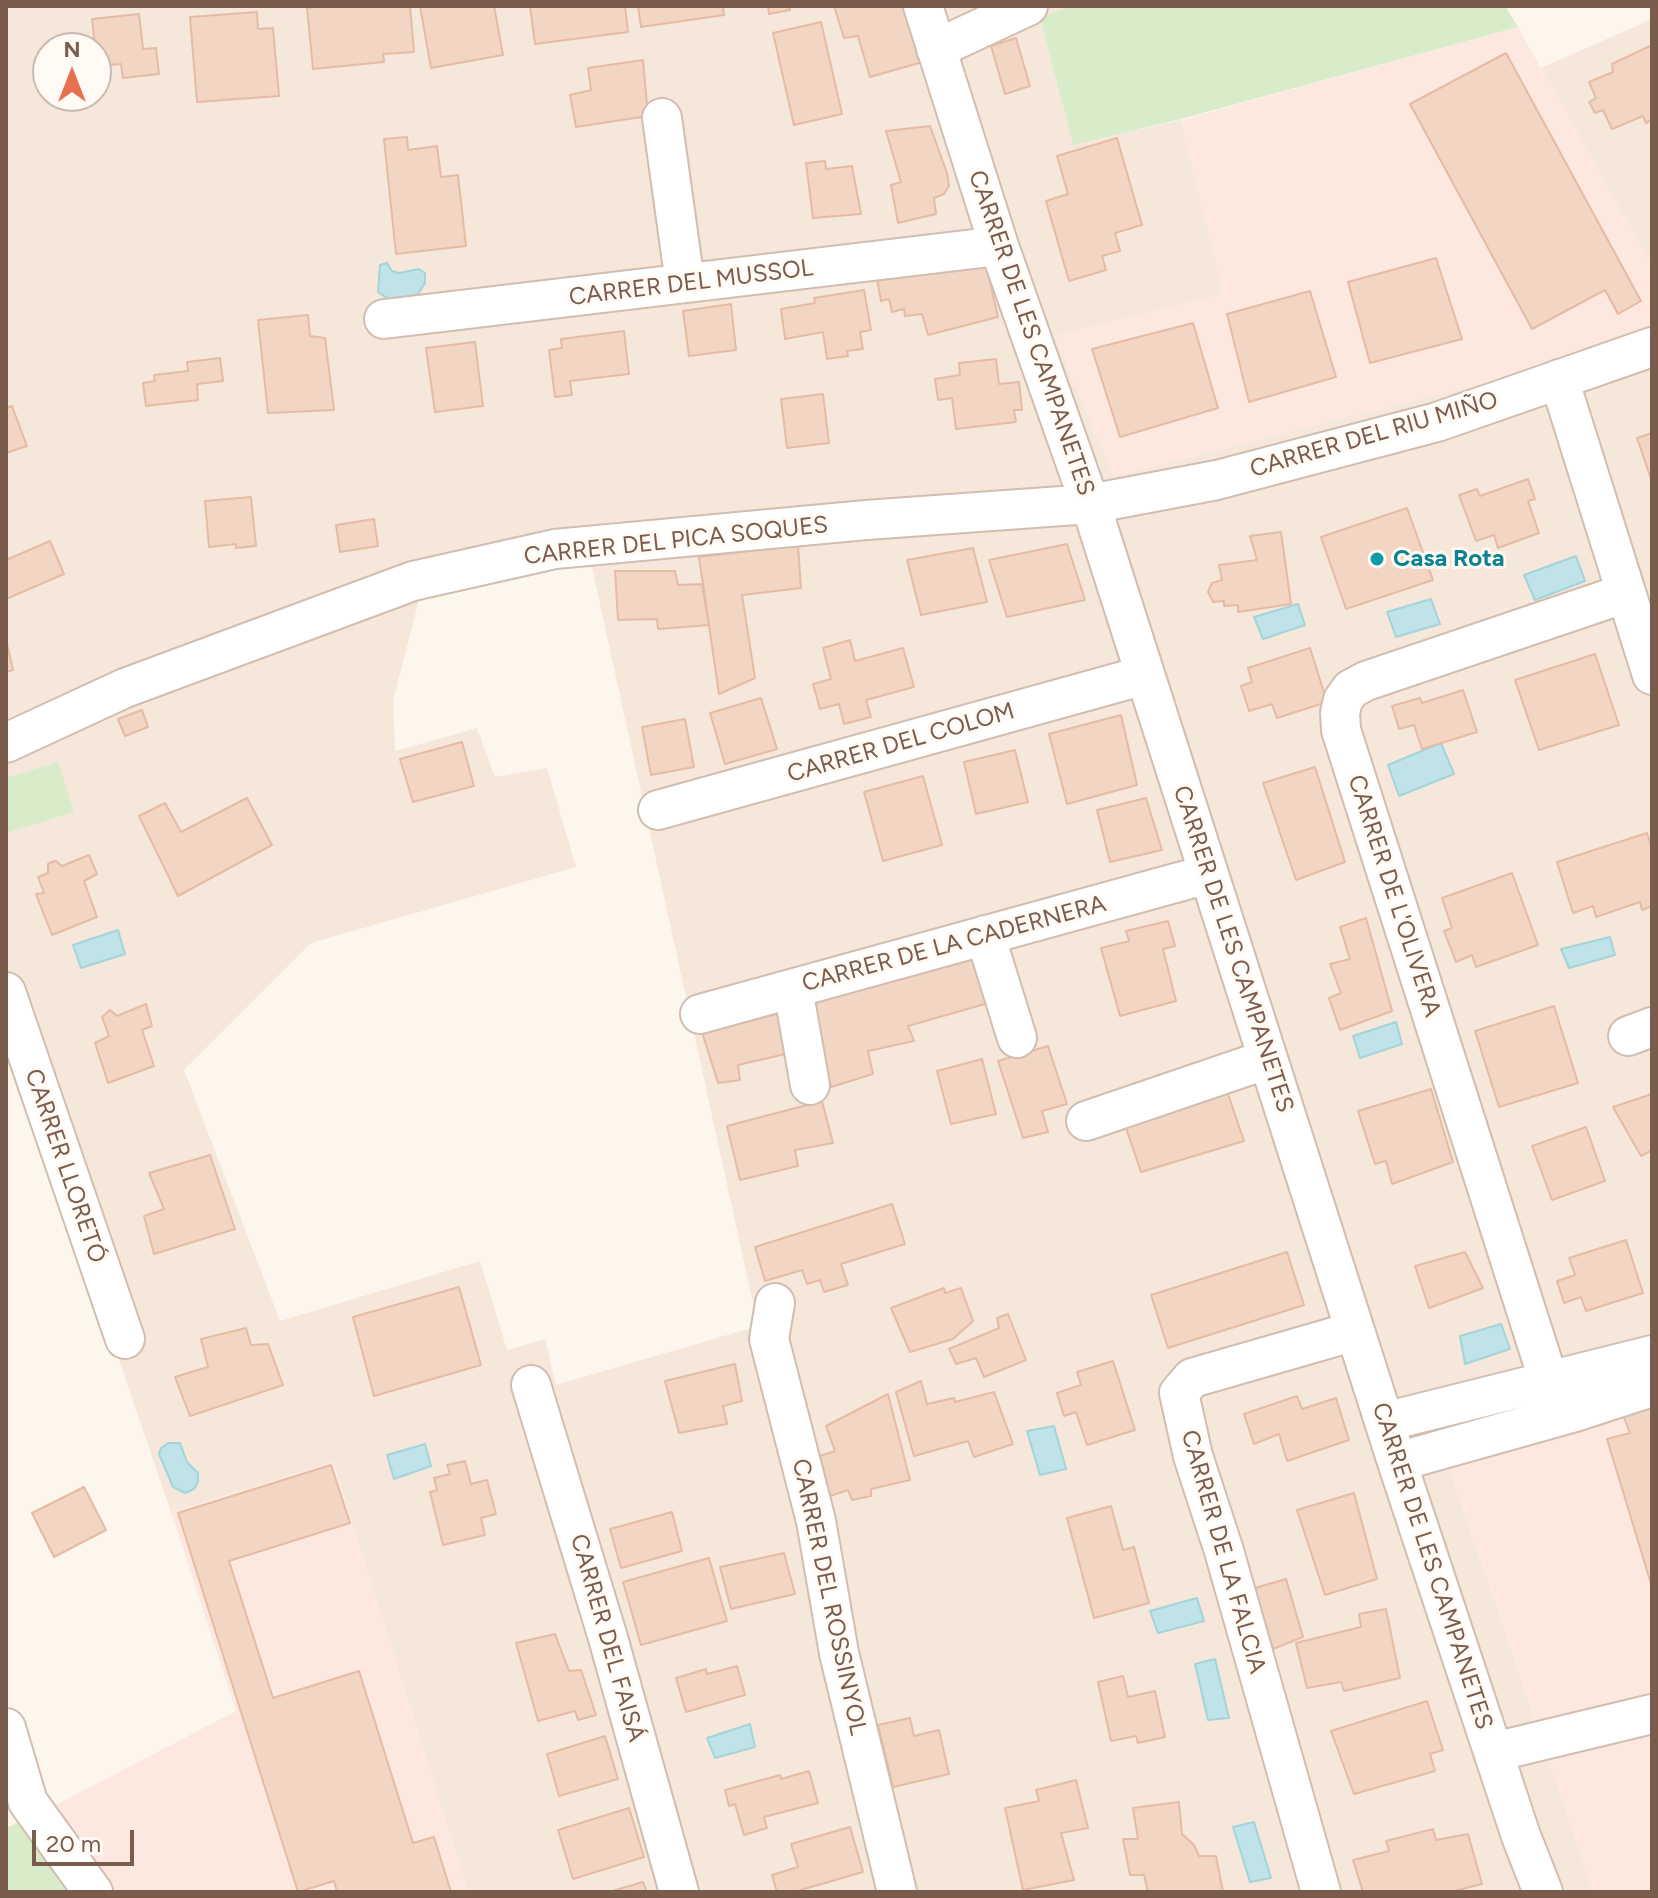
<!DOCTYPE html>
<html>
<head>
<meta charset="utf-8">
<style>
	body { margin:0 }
	#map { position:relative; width:1658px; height:1898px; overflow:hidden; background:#fdf6ec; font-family:Figtree,sans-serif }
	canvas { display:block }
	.frame { position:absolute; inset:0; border:8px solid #7a5c4d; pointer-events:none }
	.north { position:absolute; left:32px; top:32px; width:80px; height:80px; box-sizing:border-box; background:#fffaf3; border:2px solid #cabbb1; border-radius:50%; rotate:0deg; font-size:22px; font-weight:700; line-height:32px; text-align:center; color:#7a5c4d }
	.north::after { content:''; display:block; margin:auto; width:28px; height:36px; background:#e76f51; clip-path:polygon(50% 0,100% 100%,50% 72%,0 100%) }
	.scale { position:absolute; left:32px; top:1830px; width:102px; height:36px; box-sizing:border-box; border:4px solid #7a5c4d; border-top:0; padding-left:10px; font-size:24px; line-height:28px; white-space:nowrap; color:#7a5c4d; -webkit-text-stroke:6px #fffaf3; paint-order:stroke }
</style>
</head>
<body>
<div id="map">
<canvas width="1658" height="1898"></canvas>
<div class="frame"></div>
<div class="north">N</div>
<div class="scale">20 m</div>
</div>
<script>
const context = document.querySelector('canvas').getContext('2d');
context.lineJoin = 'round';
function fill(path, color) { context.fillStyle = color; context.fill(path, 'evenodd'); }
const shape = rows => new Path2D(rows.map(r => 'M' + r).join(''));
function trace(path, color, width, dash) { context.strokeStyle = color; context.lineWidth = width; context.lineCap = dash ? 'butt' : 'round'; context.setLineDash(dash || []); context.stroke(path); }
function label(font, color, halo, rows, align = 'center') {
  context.font = font + ' Figtree,sans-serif'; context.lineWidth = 6; context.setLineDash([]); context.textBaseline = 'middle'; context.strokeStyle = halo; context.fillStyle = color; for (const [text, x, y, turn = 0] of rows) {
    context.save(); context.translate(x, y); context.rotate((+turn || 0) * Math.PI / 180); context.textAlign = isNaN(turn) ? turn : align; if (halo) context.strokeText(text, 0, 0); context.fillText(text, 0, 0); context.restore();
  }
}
const residential = shape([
	[6,6,1071,6,1040,19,1073,144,1181,120,1224,294,1055,336,1114,476,1502,378,1652,322,1652,1375,1436,1429,1594,1892,468,1892,333,1462,171,1512,6,1030],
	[48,48,96,48,96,96,48,96],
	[591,563,758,1326,556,1385,545,1339,507,1350,480,1261,280,1321,184,1070,311,943,576,867,547,768,495,777,477,728,395,751,393,700,419,600,508,573],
	[1652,19,1652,267,1541,68]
]);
const commercial = shape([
	[1518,27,1652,267,1652,322,1502,378,1114,476,1055,336,1224,294,1181,120],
	[1652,1375,1652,1892,1594,1892,1436,1428],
	[333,1462,468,1892,110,1892,50,1808,236,1711,171,1512]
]);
const green = shape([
	[1071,6,1505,6,1518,27,1181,119,1073,145,1040,18],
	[58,762,74,812,6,833,6,778],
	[25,1819,78,1892,6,1892,6,1828]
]);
const water = shape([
	[387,263,392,271,399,273,419,269,425,273,425,283,418,294,408,299,390,300,378,292,380,265,387,263],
	[1576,556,1585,581,1535,600,1524,575,1576,556],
	[1431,599,1440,624,1396,637,1387,612,1431,599],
	[1298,604,1305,625,1263,639,1254,617,1298,604],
	[1441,743,1454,774,1399,796,1388,765,1441,743],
	[118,930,125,954,81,968,73,945,118,930],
	[1610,937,1615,955,1569,968,1561,949,1610,937],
	[1396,1022,1402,1044,1360,1058,1353,1036,1396,1022],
	[1501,1324,1510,1349,1465,1364,1460,1336,1501,1324],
	[1054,1426,1066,1469,1040,1475,1027,1431,1054,1426],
	[168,1443,180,1443,187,1462,198,1473,198,1482,194,1489,185,1493,173,1487,159,1454,161,1448,168,1443],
	[425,1444,431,1466,394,1479,387,1455,425,1444],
	[1197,1598,1204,1621,1158,1633,1150,1611,1197,1598],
	[1215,1659,1229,1718,1208,1720,1195,1664,1215,1659],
	[750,1724,755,1747,715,1758,707,1738,750,1724],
	[1254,1822,1271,1878,1250,1882,1233,1827,1254,1822]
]);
const building = shape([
	[324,6,410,6,414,52,383,54,384,62,313,69,307,8,324,6],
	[420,6,494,6,503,55,431,68,420,6],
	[530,6,625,6,628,32,535,44,530,6],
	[638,6,723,6,724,15,641,27,638,6],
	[768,6,789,6,790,10,769,14,768,6],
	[834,6,907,6,926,61,870,77,858,36,844,38,834,6],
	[257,12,258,29,273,28,279,96,197,102,190,17,257,12],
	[139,14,143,49,156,48,159,74,123,78,121,64,97,66,92,19,139,14],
	[821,22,842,114,794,125,773,33,821,22],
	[1016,38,1030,86,1005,94,991,46,1016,38],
	[1652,45,1652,120,1646,123,1643,116,1612,129,1603,110,1595,113,1589,102,1596,98,1589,82,1613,72,1612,64,1652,45],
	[1506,53,1641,301,1618,314,1605,290,1532,329,1410,104,1506,53],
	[643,60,648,116,576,127,570,95,591,90,588,68,643,60],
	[930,126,947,173,949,186,944,194,934,198,936,214,898,223,891,185,901,182,886,131,930,126],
	[407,137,408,150,437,146,441,177,458,175,466,246,396,254,384,139,407,137],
	[1117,138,1142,225,1115,233,1120,251,1102,256,1106,270,1069,281,1046,201,1068,194,1057,156,1117,138],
	[825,161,826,169,852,166,861,214,813,218,806,163,825,161],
	[1436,258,1462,339,1370,363,1348,282,1436,258],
	[986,265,998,317,928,335,922,314,905,316,904,309,892,312,889,299,881,301,877,279,986,265],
	[864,290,871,330,860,332,863,349,847,351,848,356,827,359,823,332,785,339,781,309,815,303,814,298,864,290],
	[1310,291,1336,377,1249,402,1227,314,1310,291],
	[731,304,736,350,689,356,683,311,731,304],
	[308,315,310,336,325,338,334,410,268,413,258,320,308,315],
	[1193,323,1218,408,1120,437,1092,349,1193,323],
	[624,331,629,374,570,381,572,395,555,397,549,350,562,348,561,339,624,331],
	[475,342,483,406,435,412,426,348,475,342],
	[220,358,223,381,197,384,198,400,146,406,143,383,155,381,154,375,188,371,187,362,220,358],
	[996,359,999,384,1019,382,1022,410,1014,410,1016,422,956,429,952,398,938,400,935,379,960,375,959,363,996,359],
	[823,394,829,443,787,448,781,399,823,394],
	[12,406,27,446,6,453,6,408,12,406],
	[1652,433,1652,482,1637,438,1652,433],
	[1528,479,1535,499,1528,501,1539,533,1498,548,1494,535,1476,541,1459,495,1477,489,1480,496,1528,479],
	[251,497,256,546,236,548,236,544,209,547,205,501,251,497],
	[1407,508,1433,580,1346,609,1321,537,1407,508],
	[374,519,378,546,340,552,336,525,374,519],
	[1281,532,1291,604,1238,612,1238,605,1224,606,1224,601,1213,602,1208,592,1212,583,1222,580,1219,565,1257,560,1250,536,1281,532],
	[50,541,64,574,6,599,6,560,50,541],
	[1067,544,1085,600,1007,617,989,560,1067,544],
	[798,545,801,588,742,595,755,678,719,694,699,557,798,545],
	[973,548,987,602,921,615,907,560,973,548],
	[615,571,675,571,678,585,702,584,709,625,658,629,657,619,618,620,615,571],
	[6,639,13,670,6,672,6,639],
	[850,640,855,661,903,648,914,687,866,700,871,717,844,724,839,704,820,709,813,684,831,679,823,648,850,640],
	[1310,648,1327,702,1277,718,1272,704,1249,711,1241,686,1252,682,1248,668,1310,648],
	[1595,654,1619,725,1539,750,1515,680,1595,654],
	[1463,690,1477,732,1422,749,1414,725,1399,729,1392,706,1420,698,1422,703,1463,690],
	[761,698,777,749,725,764,710,713,761,698],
	[142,710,148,727,125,736,118,719,142,710],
	[1121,715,1137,785,1067,804,1049,734,1121,715],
	[685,719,694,767,651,775,642,727,685,719],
	[462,742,474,786,413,802,400,759,462,742],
	[1015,750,1028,802,976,814,964,762,1015,750],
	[1315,767,1345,862,1296,880,1263,783,1315,767],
	[923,776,942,845,883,861,864,792,923,776],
	[247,798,272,845,178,896,139,816,165,803,181,832,247,798],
	[1146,798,1162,850,1110,862,1097,810,1146,798],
	[1647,833,1652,849,1652,906,1642,910,1640,902,1596,917,1593,906,1573,913,1557,862,1647,833],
	[89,855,97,874,84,881,97,917,52,935,36,894,44,893,38,877,48,873,48,864,52,862,56,861,62,866,89,855],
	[1512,873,1538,945,1476,967,1472,955,1456,962,1444,931,1452,928,1442,898,1512,873],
	[1366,918,1392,1011,1340,1030,1329,998,1341,993,1330,964,1350,959,1340,927,1366,918],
	[1168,921,1175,946,1163,949,1176,1001,1120,1016,1101,948,1129,941,1126,931,1168,921],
	[977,954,992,1002,908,1026,914,1041,868,1051,873,1074,831,1087,809,1001,977,954],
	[146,1004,152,1026,142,1030,154,1066,108,1083,95,1043,109,1036,102,1017,110,1010,117,1016,146,1004],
	[1554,1006,1578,1083,1499,1107,1475,1031,1554,1006],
	[781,1013,794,1052,738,1065,740,1080,718,1083,702,1032,781,1013],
	[1048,1046,1067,1104,1042,1111,1048,1132,1023,1138,998,1061,1048,1046],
	[982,1059,996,1114,951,1124,937,1071,982,1059],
	[1431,1089,1453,1162,1392,1184,1386,1161,1375,1164,1358,1111,1431,1089],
	[1227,1091,1244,1141,1141,1172,1124,1122,1227,1091],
	[1652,1094,1652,1150,1641,1156,1613,1107,1652,1094],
	[822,1101,833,1143,795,1150,798,1166,740,1180,727,1126,822,1101],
	[1586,1127,1605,1181,1552,1200,1532,1146,1586,1127],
	[210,1155,235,1229,154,1254,144,1216,164,1209,149,1173,210,1155],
	[892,1204,905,1244,841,1264,848,1285,824,1292,820,1280,807,1284,802,1270,765,1281,755,1247,892,1204],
	[1626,1240,1643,1293,1586,1311,1581,1297,1564,1303,1557,1281,1575,1275,1569,1258,1626,1240],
	[1287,1252,1304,1305,1168,1348,1151,1295,1287,1252],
	[1465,1252,1483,1288,1429,1308,1415,1266,1465,1252],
	[459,1287,481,1365,374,1396,353,1317,459,1287],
	[944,1288,945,1293,961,1288,973,1321,953,1339,910,1352,891,1308,944,1288],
	[1008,1314,1026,1360,984,1377,976,1358,956,1364,949,1349,999,1328,997,1318,1008,1314],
	[246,1328,251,1345,268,1344,283,1385,190,1416,175,1377,208,1367,201,1339,246,1328],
	[1113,1361,1135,1430,1087,1445,1076,1412,1064,1416,1057,1393,1081,1385,1077,1372,1113,1361],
	[735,1364,742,1401,723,1406,727,1424,679,1433,665,1381,735,1364],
	[921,1381,927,1404,954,1398,955,1402,994,1392,1013,1444,974,1457,968,1441,914,1456,896,1392,921,1381],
	[888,1394,910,1480,871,1489,871,1496,852,1500,848,1490,830,1496,820,1456,835,1451,826,1426,888,1394],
	[1297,1396,1302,1409,1336,1398,1349,1440,1287,1461,1279,1434,1254,1444,1244,1414,1297,1396],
	[1652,1400,1652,1587,1607,1439,1630,1433,1621,1410,1652,1400],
	[465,1461,471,1484,487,1480,496,1514,481,1518,485,1535,443,1545,430,1492,437,1490,434,1478,450,1474,447,1465,465,1461],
	[331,1465,350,1523,229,1561,273,1698,359,1671,413,1843,434,1837,451,1892,337,1892,334,1881,298,1892,178,1513,331,1465],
	[84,1487,106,1530,54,1557,32,1513,84,1487],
	[1354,1493,1377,1579,1325,1595,1297,1510,1354,1493],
	[1111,1506,1123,1550,1134,1547,1149,1603,1094,1618,1067,1518,1111,1506],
	[672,1512,682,1551,621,1568,610,1529,672,1512],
	[784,1553,795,1594,731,1609,720,1567,784,1553],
	[709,1558,727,1621,641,1645,623,1582,709,1558],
	[1286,1579,1303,1637,1273,1649,1255,1588,1286,1579],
	[1386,1609,1400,1678,1344,1691,1341,1682,1307,1688,1296,1643,1361,1627,1359,1614,1386,1609],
	[555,1634,569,1671,581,1670,596,1715,578,1720,575,1711,538,1721,516,1643,555,1634],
	[737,1666,745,1695,686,1712,676,1678,706,1669,707,1674,737,1666],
	[1123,1676,1128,1697,1155,1691,1165,1737,1138,1743,1136,1736,1111,1741,1098,1682,1123,1676],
	[1427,1701,1443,1750,1430,1754,1435,1771,1354,1794,1331,1731,1427,1701],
	[910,1718,914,1736,939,1730,949,1774,893,1787,878,1725,910,1718],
	[605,1736,618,1779,559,1796,547,1754,605,1736],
	[809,1771,818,1803,764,1817,767,1828,744,1835,735,1804,729,1806,725,1790,780,1775,781,1779,809,1771],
	[1076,1780,1088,1828,1061,1833,1074,1880,1023,1890,1005,1808,1039,1801,1036,1790,1076,1780],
	[1179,1802,1182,1834,1194,1845,1199,1856,1216,1856,1223,1892,1148,1892,1144,1875,1130,1875,1123,1839,1138,1839,1133,1808,1179,1802],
	[629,1808,644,1857,573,1879,558,1830,629,1808],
	[850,1827,863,1872,794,1892,777,1892,772,1875,798,1867,791,1844,850,1827],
	[1433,1829,1436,1840,1468,1834,1482,1884,1450,1892,1363,1892,1353,1860,1389,1851,1386,1841,1433,1829],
	[643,1882,647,1892,609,1892,643,1882]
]);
const minor = shape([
	[923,6,999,246,1096,521,1397,1462,1521,1836,1543,1892],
	[936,49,1028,6],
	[662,118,685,283],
	[384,319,999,246],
	[1559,379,1652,675],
	[6,743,125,688,413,581,555,549,866,520,1090,504,1217,480,1437,422,1652,347],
	[658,810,1145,675],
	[985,935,1017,1038],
	[793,989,810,1085],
	[6,992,125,1339],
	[700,1014,1208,874],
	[1628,1036,1652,1027],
	[1086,1121,1268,1059],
	[775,1303,769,1339,816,1521,839,1653,897,1892],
	[1549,1382,1341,730,1340,713,1343,700,1351,689,1366,681,1626,593],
	[531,1385,608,1638,679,1892],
	[1384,1422,1652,1355],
	[1397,1462,1575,1412,1652,1387],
	[6,1728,28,1802,93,1892],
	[1494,1752,1652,1714],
	[1321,1892,1224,1551,1193,1456,1179,1393,1192,1378,1355,1331]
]);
const markers = [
	[1377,559,8,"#0f9aa8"]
];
const streetNames = [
	["CARRER DEL MUSSOL",691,283,-7],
	["CARRER DE LES CAMPANETES",1031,333,71],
	["CARRER DEL RIU MIÑO",1374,435,-16],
	["CARRER DEL PICA SOQUES",676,541,-6],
	["CARRER DEL COLOM",901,743,-16],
	["CARRER DE L'OLIVERA",1394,896,72],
	["CARRER DE LA CADERNERA",954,944,-15],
	["CARRER DE LES CAMPANETES",1233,949,72],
	["CARRER LLORETÓ",65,1166,71],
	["CARRER DE LA FALCIA",1223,1552,74],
	["CARRER DE LES CAMPANETES",1432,1566,72],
	["CARRER DEL ROSSINYOL",829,1597,78],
	["CARRER DEL FAISÁ",607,1638,74]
];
const cultureNames = [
	["Casa Rota",1393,559]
];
fill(residential, '#f5e8da');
fill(commercial, '#fde8e0');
fill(green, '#d8ecc9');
fill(water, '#bfe3e8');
trace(water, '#a5d3da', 2);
fill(building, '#f3d5c3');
trace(building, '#e6bba3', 2);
trace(minor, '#d1beb0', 42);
trace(minor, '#fff', 38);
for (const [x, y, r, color] of markers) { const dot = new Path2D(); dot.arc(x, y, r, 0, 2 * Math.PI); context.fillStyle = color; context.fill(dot); trace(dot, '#fffaf3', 3); }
label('24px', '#7a5c4d', '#fffaf3', streetNames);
label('bold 24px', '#0d838f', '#fffaf3', cultureNames, 'left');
</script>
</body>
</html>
